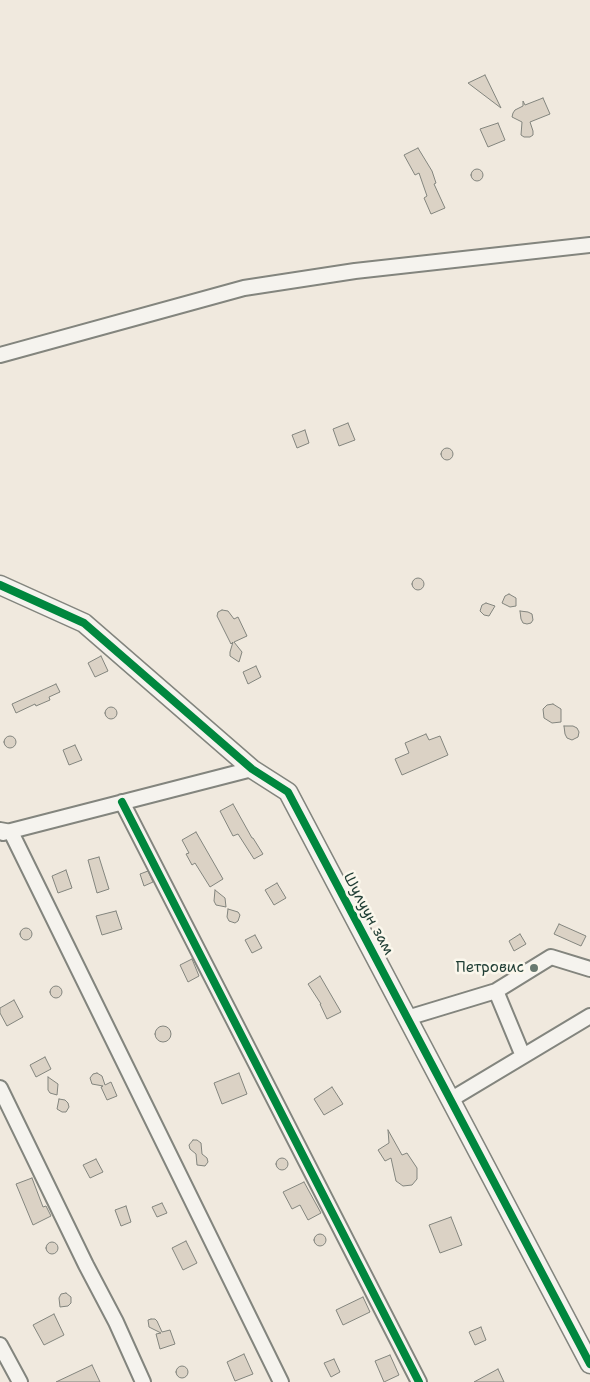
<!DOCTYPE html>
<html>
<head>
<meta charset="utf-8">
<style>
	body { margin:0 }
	canvas { display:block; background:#f0e9de }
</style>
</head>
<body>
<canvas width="590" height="1382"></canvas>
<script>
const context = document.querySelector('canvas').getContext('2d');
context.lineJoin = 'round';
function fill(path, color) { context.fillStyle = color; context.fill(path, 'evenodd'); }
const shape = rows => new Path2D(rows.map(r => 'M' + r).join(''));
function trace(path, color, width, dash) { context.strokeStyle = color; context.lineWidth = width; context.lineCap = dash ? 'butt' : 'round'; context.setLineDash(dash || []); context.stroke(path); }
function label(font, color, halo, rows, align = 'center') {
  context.font = font + ' "Shantell Sans",sans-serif'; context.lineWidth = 5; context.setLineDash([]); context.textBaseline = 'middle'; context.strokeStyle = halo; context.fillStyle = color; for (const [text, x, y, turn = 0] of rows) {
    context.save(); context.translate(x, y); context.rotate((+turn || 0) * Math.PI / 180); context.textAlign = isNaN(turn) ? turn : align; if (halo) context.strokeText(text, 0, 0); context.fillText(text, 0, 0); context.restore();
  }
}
const building = shape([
	[485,75,501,108,468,83,485,75],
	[543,98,550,114,530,122,533,131,533,135,530,137,524,137,521,135,522,122,512,117,513,113,515,110,523,106,523,101,525,105,543,98],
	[498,123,505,140,488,147,480,129,498,123],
	[418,148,432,171,436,183,434,184,445,208,431,214,424,198,427,196,419,173,415,175,404,155,418,148],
	'471 175a6 6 0 1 1 12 0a6 6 0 1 1-12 0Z',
	[348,423,355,440,339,446,333,429,348,423],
	[305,430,309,443,297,448,292,435,305,430],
	'441 454a6 6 0 1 1 12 0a6 6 0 1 1-12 0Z',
	'412 584a6 6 0 1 1 12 0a6 6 0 1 1-12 0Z',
	[509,594,516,598,516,606,510,607,502,603,505,596,509,594],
	[486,603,495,606,489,616,484,615,480,611,482,605,486,603],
	[222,610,228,611,234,619,238,617,247,636,234,642,242,652,239,662,230,656,230,652,233,642,231,644,217,616,218,612,222,610],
	[520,611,528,612,532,614,533,620,531,623,527,624,523,623,521,619,520,611],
	[101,656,108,671,95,677,88,663,101,656],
	[256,666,261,677,248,684,243,672,256,666],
	[56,684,60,692,49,697,50,700,36,706,35,704,16,713,12,704,56,684],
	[553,704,561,709,561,722,552,723,544,718,543,709,547,705,553,704],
	'105 713a6 6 0 1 1 12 0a6 6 0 1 1-12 0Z',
	[564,726,573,726,577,728,579,732,578,737,572,740,567,738,565,734,564,726],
	[426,734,429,740,440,736,448,755,402,775,395,759,409,753,405,743,426,734],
	'4 742a6 6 0 1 1 12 0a6 6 0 1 1-12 0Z',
	[75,745,82,760,69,765,63,750,75,745],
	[233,804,252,838,253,838,263,854,254,859,238,834,233,836,220,811,233,804],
	[196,832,223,879,210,887,195,863,192,865,186,854,189,853,182,840,196,832],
	[99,857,109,889,97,893,88,860,99,857],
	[66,870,72,888,58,893,52,876,66,870],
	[148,871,153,882,144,886,140,874,148,871],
	[277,883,286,898,274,905,265,890,277,883],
	[215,890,225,898,226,907,216,905,214,901,215,890],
	[228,909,238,912,240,915,238,921,235,923,229,921,227,917,228,909],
	[116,911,122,929,102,935,96,916,116,911],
	[559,924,586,936,581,946,554,934,559,924],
	'20 934a6 6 0 1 1 12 0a6 6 0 1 1-12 0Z',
	[520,934,526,944,514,951,509,941,520,934],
	[255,935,262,948,252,953,245,940,255,935],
	[192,959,199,976,188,982,180,965,192,959],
	[320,976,341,1012,327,1019,320,1004,321,1004,308,984,320,976],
	'50 992a6 6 0 1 1 12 0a6 6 0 1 1-12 0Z',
	[14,1000,23,1017,7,1026,0,1013,0,1008,14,1000],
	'155 1034a8 8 0 1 1 16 0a8 8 0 1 1-16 0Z',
	[45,1057,51,1069,36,1077,30,1065,45,1057],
	[97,1073,102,1076,105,1085,111,1082,117,1096,107,1100,101,1087,103,1086,92,1084,90,1078,93,1074,97,1073],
	[239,1073,247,1094,222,1104,214,1083,239,1073],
	[48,1077,58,1084,57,1095,50,1093,48,1090,48,1077],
	[332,1087,343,1104,324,1115,314,1099,332,1087],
	[59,1099,65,1100,68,1103,69,1107,66,1112,62,1112,57,1109,59,1099],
	[388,1130,402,1155,407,1153,417,1168,417,1179,412,1185,403,1186,396,1181,391,1158,385,1161,378,1150,389,1143,388,1130],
	[193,1140,197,1140,201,1143,202,1154,207,1158,208,1162,205,1166,197,1165,196,1154,190,1149,189,1145,193,1140],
	'276 1164a6 6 0 1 1 12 0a6 6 0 1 1-12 0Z',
	[96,1159,103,1172,90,1178,83,1165,96,1159],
	[32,1178,43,1207,46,1206,51,1216,33,1225,16,1184,32,1178],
	[304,1182,321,1213,308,1220,300,1205,292,1209,283,1192,304,1182],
	[162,1203,167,1213,157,1217,152,1207,162,1203],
	[126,1206,131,1222,121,1226,115,1210,126,1206],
	[451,1217,462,1245,440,1253,429,1225,451,1217],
	'314 1240a6 6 0 1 1 12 0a6 6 0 1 1-12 0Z',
	[186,1241,197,1263,183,1270,172,1248,186,1241],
	'46 1248a6 6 0 1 1 12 0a6 6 0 1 1-12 0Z',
	[66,1293,71,1297,71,1303,68,1306,60,1307,59,1298,61,1294,66,1293],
	[363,1297,370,1312,343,1325,336,1310,363,1297],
	[54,1314,64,1335,44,1345,33,1325,54,1314],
	[151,1319,155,1319,157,1321,162,1332,170,1330,175,1344,160,1349,156,1334,161,1333,149,1327,148,1320,151,1319],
	[481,1327,486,1340,475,1345,469,1332,481,1327],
	[244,1354,253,1374,235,1381,227,1362,244,1354],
	[390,1355,399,1375,384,1382,375,1361,390,1355],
	[334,1359,340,1372,331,1377,324,1363,334,1359],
	[92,1365,100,1382,56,1382,92,1365],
	'176 1372a6 6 0 1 1 12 0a6 6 0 1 1-12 0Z',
	[498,1369,504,1382,474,1382,498,1369]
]);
const minor = shape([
	[0,355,244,288,355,271,590,245],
	[122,802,419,1382],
	[0,830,11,832,281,1382],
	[3,833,252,769],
	[407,1018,496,991],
	[523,1056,496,991,551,957,590,969],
	[0,1088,86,1265,116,1322,143,1382],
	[450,1100,590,1016],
	[0,1345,20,1382]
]);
const tertiary = shape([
	[0,585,84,623,252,769,288,792,590,1364]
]);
const cycleway = shape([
	[0,585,84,623,252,769,288,792,590,1364],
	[122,802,419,1382]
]);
const markers = [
	[534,968,5,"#687970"]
];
const streetNames = [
	["Шулуун зам",368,914,62]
];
const poiNames = [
	["Петровис",524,968]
];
fill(building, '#dbd2c5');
trace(building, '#83857e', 1);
trace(minor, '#83857e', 18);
trace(tertiary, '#83857e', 21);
trace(minor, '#f5f3ee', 14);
trace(tertiary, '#f5f3ee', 18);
trace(cycleway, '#00873e', 8);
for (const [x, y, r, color] of markers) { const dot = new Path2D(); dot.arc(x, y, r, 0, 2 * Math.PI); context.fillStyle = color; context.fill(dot); trace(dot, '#fbf7ec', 2); }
label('15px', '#1f3d34', '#fbf7ec', streetNames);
label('15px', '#1f3d34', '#fbf7ec', poiNames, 'right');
</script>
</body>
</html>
